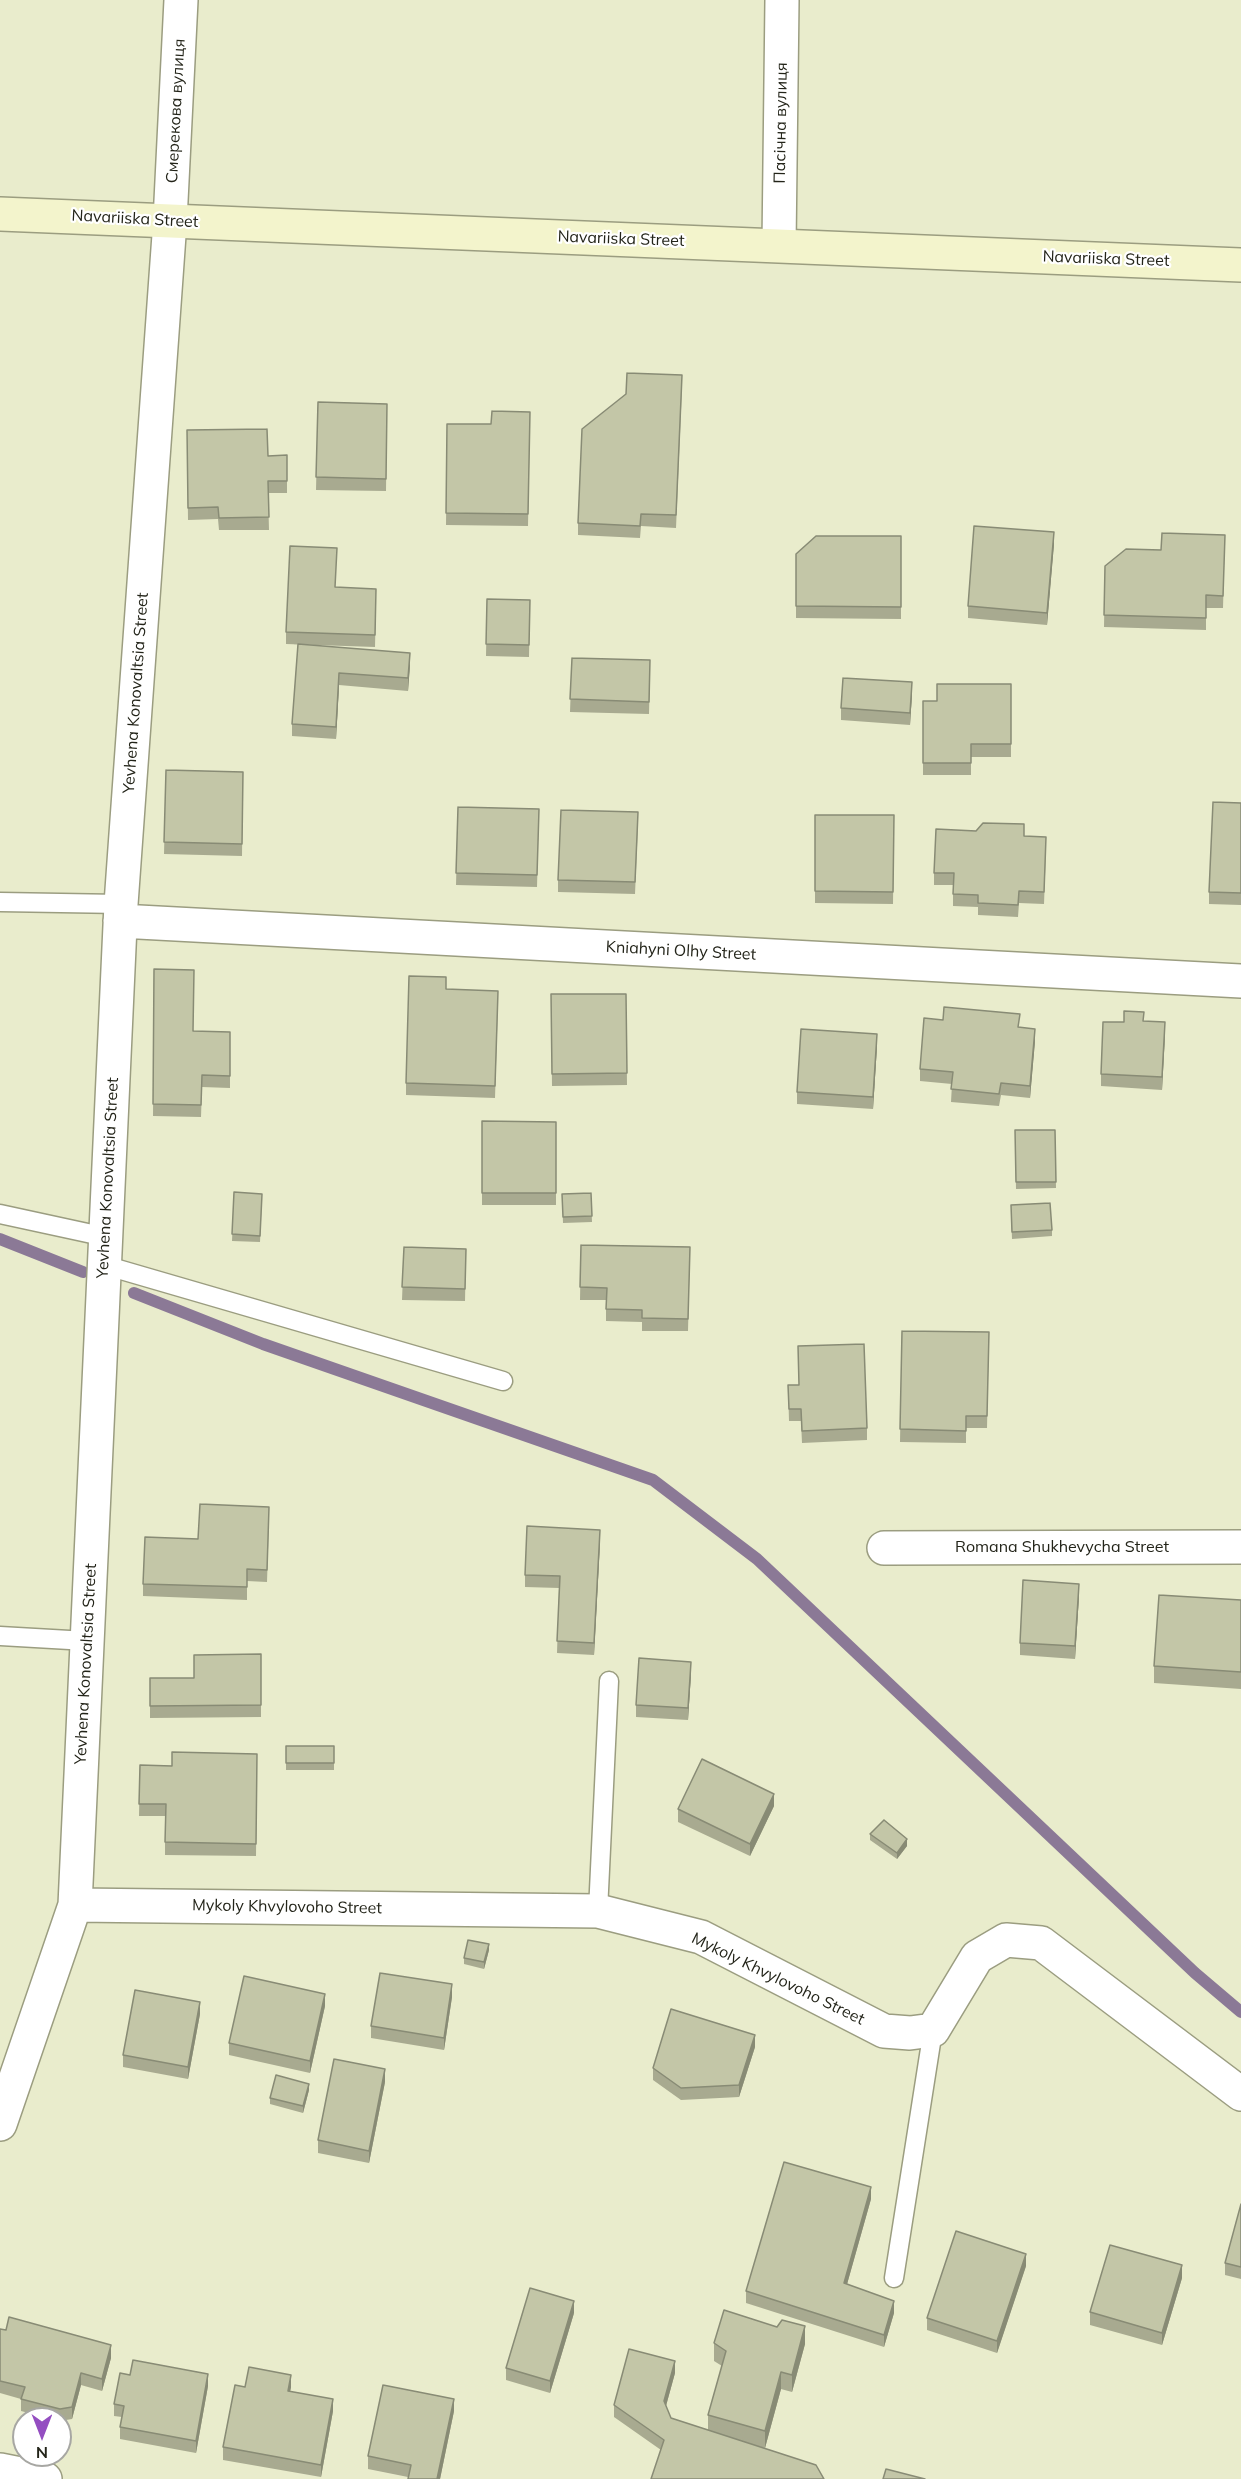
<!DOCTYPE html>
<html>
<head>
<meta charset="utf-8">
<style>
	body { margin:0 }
	#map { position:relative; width:1241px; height:2479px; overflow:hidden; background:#e9eccc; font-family:Mulish,sans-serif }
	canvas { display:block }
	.north { position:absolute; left:12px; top:2407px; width:60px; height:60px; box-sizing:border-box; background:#fff; border:2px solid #a7a7a3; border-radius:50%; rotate:180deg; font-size:16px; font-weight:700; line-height:24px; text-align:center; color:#232419 }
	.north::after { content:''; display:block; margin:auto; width:21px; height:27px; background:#944ec1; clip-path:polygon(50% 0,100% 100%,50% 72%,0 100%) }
</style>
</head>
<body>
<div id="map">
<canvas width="1241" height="2479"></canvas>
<div class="north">N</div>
</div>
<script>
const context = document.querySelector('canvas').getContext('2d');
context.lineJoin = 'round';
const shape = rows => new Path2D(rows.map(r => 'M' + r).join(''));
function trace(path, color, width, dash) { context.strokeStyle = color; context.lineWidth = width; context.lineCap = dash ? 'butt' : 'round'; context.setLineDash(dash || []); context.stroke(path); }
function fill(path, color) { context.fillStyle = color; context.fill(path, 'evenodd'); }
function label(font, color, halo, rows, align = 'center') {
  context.font = font + ' Mulish,sans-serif'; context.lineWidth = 4.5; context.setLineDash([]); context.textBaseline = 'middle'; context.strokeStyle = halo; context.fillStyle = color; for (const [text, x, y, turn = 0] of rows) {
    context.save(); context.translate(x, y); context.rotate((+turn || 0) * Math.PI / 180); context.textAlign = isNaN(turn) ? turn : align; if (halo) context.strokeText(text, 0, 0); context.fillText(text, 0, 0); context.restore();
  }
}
const stream = shape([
	[0,1239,83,1272],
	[134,1293,263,1344,653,1480,757,1559,1195,1973,1241,2012]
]);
const lane = shape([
	[0,902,121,904],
	[0,1214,106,1237],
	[104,1265,503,1381],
	[0,1636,87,1641],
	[598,1911,609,1681],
	[894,2278,933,2030]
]);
const street = shape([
	[779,245,782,0],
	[120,921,1241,981],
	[884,1548,1241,1547],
	[75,1905,598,1911,701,1937,884,2031,910,2033,933,2030,977,1957,1006,1940,1041,1943,1241,2094],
	[0,2124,75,1905,121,904,170,221,181,0],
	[0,2470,45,2479]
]);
const secondary = shape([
	[0,214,1241,265]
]);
const wall = shape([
	[682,387,676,528,641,526,640,538,578,535,578,523],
	[318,402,387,404,386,491,316,490],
	[530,412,528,526,446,525,447,424,491,424],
	[187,430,268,456,287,455,287,493,268,493,269,530,219,530,218,519,188,520],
	[1225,535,1223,608,1206,608,1206,630,1104,627,1105,566],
	[901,536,901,619,796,618,796,554],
	[1054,544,1047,625,968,618,968,606],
	[336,587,376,601,375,647,286,644,286,632],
	[487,599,530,600,529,657,486,656],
	[298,644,410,665,408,691,339,685,336,739,292,736,292,724],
	[572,658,650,672,649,714,570,712],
	[1011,684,1011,757,971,757,971,775,923,775,923,701,937,701],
	[912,694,910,725,841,720,841,708],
	[166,770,243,772,242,856,164,854],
	[1241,803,1241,905,1209,904,1209,892],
	[458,807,539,809,537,887,456,885],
	[815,815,894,815,893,904,815,903],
	[638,824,635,894,558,892,558,880],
	[1024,836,1046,849,1044,904,1019,903,1018,917,978,915,978,907,953,906,953,885,934,885,934,873],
	[154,969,194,1031,230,1032,230,1088,202,1087,201,1117,153,1116],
	[446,989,498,1003,495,1098,406,1095,406,1083],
	[551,994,626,994,627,1085,552,1086],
	[1144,1021,1165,1034,1162,1090,1101,1086,1101,1074,1124,1022],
	[1019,1027,1035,1041,1030,1098,1001,1095,999,1106,951,1102,952,1084,920,1081,920,1069],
	[877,1046,873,1109,797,1104,797,1092],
	[482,1121,556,1122,556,1205,482,1205],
	[1015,1130,1055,1130,1056,1188,1016,1189],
	[234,1192,262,1200,260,1242,232,1241],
	[591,1193,592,1222,563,1223,562,1194],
	[1011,1211,1052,1230,1052,1236,1012,1239],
	[581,1245,690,1247,688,1331,642,1331,642,1322,606,1321,606,1300,580,1300],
	[404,1247,466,1249,465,1301,402,1300],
	[902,1331,989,1332,987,1428,966,1428,966,1443,900,1442],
	[798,1346,867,1428,867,1440,802,1443,801,1421,789,1421,788,1385,799,1385],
	[269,1519,267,1582,247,1581,247,1600,143,1596,143,1584,198,1539],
	[600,1542,594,1655,557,1653,559,1588,525,1587,525,1575],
	[1079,1596,1075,1659,1020,1655,1020,1643],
	[1241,1600,1241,1689,1154,1683,1154,1666],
	[261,1654,261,1717,150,1718,150,1678,194,1678],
	[691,1674,688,1720,636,1717,636,1705],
	[286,1746,334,1746,334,1770,286,1770],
	[257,1754,256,1856,165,1855,165,1816,139,1816,140,1765,172,1766],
	[774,1806,750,1856,678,1822,678,1809],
	[870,1834,907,1846,897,1859,870,1840],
	[489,1950,484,1969,464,1964,464,1958],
	[452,1997,444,2050,371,2038,371,2026],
	[325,2006,310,2073,229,2055,229,2043],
	[200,2014,188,2079,123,2067,123,2055],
	[755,2047,739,2097,681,2100,653,2080,653,2068],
	[385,2082,369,2163,318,2153,318,2140],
	[309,2090,303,2113,270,2104,270,2098],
	[871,2199,847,2284,894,2313,884,2347,746,2303,746,2291],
	[1241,2204,1241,2279,1225,2275,1225,2263],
	[1026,2266,997,2353,927,2330,927,2318],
	[1182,2278,1162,2345,1090,2325,1090,2312],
	[574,2313,550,2393,506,2380,506,2368],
	[0,2329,111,2358,102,2391,81,2385,72,2419,60,2421,60,2419,52,2419,21,2411,21,2399,0,2393],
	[714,2343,805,2344,792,2392,781,2389,765,2448,754,2445,661,2450,614,2417,614,2405,675,2373,666,2406,671,2418,708,2430,708,2415,722,2366,714,2361],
	[208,2386,196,2453,120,2439,120,2427,122,2417,114,2416,114,2404],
	[245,2387,291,2387,290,2391,333,2411,321,2477,223,2460,223,2447],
	[454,2411,440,2479,408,2479,408,2477,368,2469,368,2456]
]);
const shadedWall = shape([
	[1054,532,1054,544,1047,625,1047,613],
	[410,653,410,665,408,691,408,678],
	[339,673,339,685,336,739,336,727],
	[912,682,912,694,910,725,910,713],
	[1165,1022,1165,1034,1162,1090,1162,1077],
	[1035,1029,1035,1041,1030,1098,1030,1086],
	[877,1034,877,1046,873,1109,873,1097],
	[600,1530,600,1542,594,1655,594,1643],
	[1079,1584,1079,1596,1075,1659,1075,1646],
	[691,1662,691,1674,688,1720,688,1708],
	[774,1794,774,1806,750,1856,750,1844],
	[907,1839,907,1846,897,1859,897,1853],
	[489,1944,489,1950,484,1969,484,1962],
	[452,1984,452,1997,444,2050,444,2038],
	[325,1994,325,2006,310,2073,310,2061],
	[200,2002,200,2014,188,2079,188,2067],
	[755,2035,755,2047,739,2097,739,2085],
	[385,2069,385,2082,369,2163,369,2151],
	[309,2084,309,2090,303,2113,303,2106],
	[871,2187,871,2199,844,2295,844,2283],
	[1026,2254,1026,2266,997,2353,997,2341],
	[1182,2265,1182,2278,1162,2345,1162,2333],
	[574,2301,574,2313,550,2393,550,2381],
	[894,2301,894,2313,884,2347,884,2335],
	[805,2326,805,2344,792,2392,792,2375],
	[111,2345,111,2358,102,2391,102,2379],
	[675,2361,675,2373,664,2413,664,2401],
	[781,2372,781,2389,765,2448,765,2431],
	[81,2373,81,2385,72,2419,72,2407],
	[208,2374,208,2386,196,2453,196,2441],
	[291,2375,291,2387,288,2403,288,2391],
	[333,2399,333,2411,321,2477,321,2465],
	[454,2399,454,2411,440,2479,437,2479]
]);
const building = shape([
	[627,373,682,375,676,515,641,514,640,526,578,523,582,429,626,394,627,373],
	[318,402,387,404,386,479,316,477,318,402],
	[492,411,530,412,528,514,446,513,447,424,491,424,492,411],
	[267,429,268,456,287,455,287,481,268,481,269,517,219,518,218,507,188,508,187,430,267,429],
	[974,526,1054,532,1047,613,968,606,974,526],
	[1162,533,1225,535,1223,596,1206,595,1206,618,1104,615,1105,566,1126,549,1161,550,1162,533],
	[816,536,901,536,901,607,796,606,796,554,816,536],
	[290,546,337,548,335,587,376,589,375,635,286,632,290,546],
	[487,599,530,600,529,645,486,644,487,599],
	[298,644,410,653,408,678,339,673,336,727,292,724,298,644],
	[572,658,650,660,649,702,570,699,572,658],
	[843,678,912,682,910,713,841,708,843,678],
	[937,684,1011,684,1011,744,971,744,971,763,923,763,923,701,937,701,937,684],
	[166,770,243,772,242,844,164,842,166,770],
	[1213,802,1241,803,1241,893,1209,892,1213,802],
	[458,807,539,809,537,875,456,873,458,807],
	[561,810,638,812,635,882,558,880,561,810],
	[815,815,894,815,893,892,815,891,815,815],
	[983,823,1024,824,1024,836,1046,837,1044,892,1019,891,1018,905,978,903,978,895,953,894,954,873,934,873,936,829,976,831,983,823],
	[154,969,194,970,193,1031,230,1032,230,1076,202,1075,201,1105,153,1104,154,969],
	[409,976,446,977,446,989,498,991,495,1086,406,1083,409,976],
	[551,994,626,994,627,1073,552,1074,551,994],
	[944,1007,1020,1014,1018,1027,1035,1029,1030,1086,1001,1083,999,1094,951,1089,953,1072,920,1069,924,1018,943,1020,944,1007],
	[1124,1011,1144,1012,1143,1021,1165,1022,1162,1077,1101,1074,1103,1022,1124,1022,1124,1011],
	[801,1029,877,1034,873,1097,797,1092,801,1029],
	[482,1121,556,1122,556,1193,482,1193,482,1121],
	[1015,1130,1055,1130,1056,1182,1016,1182,1015,1130],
	[234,1192,262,1194,260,1236,232,1234,234,1192],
	[591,1193,592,1216,563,1217,562,1194,591,1193],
	[1050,1203,1052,1230,1012,1232,1011,1205,1050,1203],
	[581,1245,690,1247,688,1319,642,1318,642,1310,606,1309,607,1288,580,1287,581,1245],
	[404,1247,466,1249,465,1289,402,1287,404,1247],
	[902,1331,989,1332,987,1416,966,1416,966,1431,900,1429,902,1331],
	[864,1344,867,1428,802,1431,801,1409,789,1409,788,1385,799,1385,798,1346,864,1344],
	[200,1504,269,1507,267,1570,247,1569,247,1587,143,1584,145,1537,198,1539,200,1504],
	[527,1526,600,1530,594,1643,557,1641,560,1576,525,1575,527,1526],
	[1023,1580,1079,1584,1075,1646,1020,1643,1023,1580],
	[1159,1595,1241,1600,1241,1672,1154,1666,1159,1595],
	[261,1654,261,1705,150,1706,150,1678,194,1678,194,1655,261,1654],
	[639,1658,691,1662,688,1708,636,1705,639,1658],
	[286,1746,334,1746,334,1763,286,1763,286,1746],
	[172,1752,257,1754,256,1844,165,1842,166,1804,139,1804,140,1765,172,1766,172,1752],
	[702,1759,774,1794,750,1844,678,1809,702,1759],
	[884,1820,907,1839,897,1853,870,1834,884,1820],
	[468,1940,489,1944,484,1962,464,1958,468,1940],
	[380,1973,452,1984,444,2038,371,2026,380,1973],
	[244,1976,325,1994,310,2061,229,2043,244,1976],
	[135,1990,200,2002,188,2067,123,2055,135,1990],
	[671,2009,755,2035,739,2085,681,2088,653,2068,671,2009],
	[334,2059,385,2069,369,2151,318,2140,334,2059],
	[276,2075,309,2084,303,2106,270,2098,276,2075],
	[784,2162,871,2187,844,2283,894,2301,884,2335,746,2291,784,2162],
	[1241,2204,1241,2267,1225,2263,1241,2204],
	[956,2231,1026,2254,997,2341,927,2318,956,2231],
	[1110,2245,1182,2265,1162,2333,1090,2312,1110,2245],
	[530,2288,574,2301,550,2381,506,2368,530,2288],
	[724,2310,777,2327,782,2320,805,2326,792,2375,781,2372,765,2431,708,2415,726,2351,714,2343,724,2310],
	[9,2317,111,2345,102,2379,81,2373,72,2407,60,2409,21,2399,25,2387,0,2381,0,2329,6,2330,9,2317],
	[629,2349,675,2361,664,2401,671,2418,816,2465,824,2479,651,2479,664,2440,614,2405,629,2349],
	[133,2360,208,2374,196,2441,120,2427,124,2406,114,2404,120,2373,130,2375,133,2360],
	[249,2367,291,2375,288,2391,333,2399,321,2465,223,2447,235,2385,245,2387,249,2367],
	[383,2385,454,2399,437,2479,408,2479,411,2465,368,2456,383,2385],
	[886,2469,925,2479,883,2479,886,2469]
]);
const streetNames = [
	["Смерекова вулиця",176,111,-87],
	["Пасічна вулиця",781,123,-89],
	["Navariiska Street",135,219,3],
	["Navariiska Street",621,239,2],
	["Navariiska Street",1106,259,2],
	["Yevhena Konovaltsia Street",136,693,-86],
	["Kniahyni Olhy Street",681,951,3],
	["Yevhena Konovaltsia Street",108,1178,-87],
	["Romana Shukhevycha Street",1062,1547],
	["Yevhena Konovaltsia Street",86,1664,-87],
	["Mykoly Khvylovoho Street",287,1907,1],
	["Mykoly Khvylovoho Street",778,1979,26]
];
trace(stream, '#8b7996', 12);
trace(lane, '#9b9d80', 21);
trace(street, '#9b9d80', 36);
trace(secondary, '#9b9d80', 36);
trace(lane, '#fff', 18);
trace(street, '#fff', 33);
trace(secondary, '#f3f4cc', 33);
fill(wall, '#a8aa90');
fill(shadedWall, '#888b75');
fill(building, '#c3c6a7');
trace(building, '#888b75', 1.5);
label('16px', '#232419', '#fff', streetNames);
</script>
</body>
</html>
